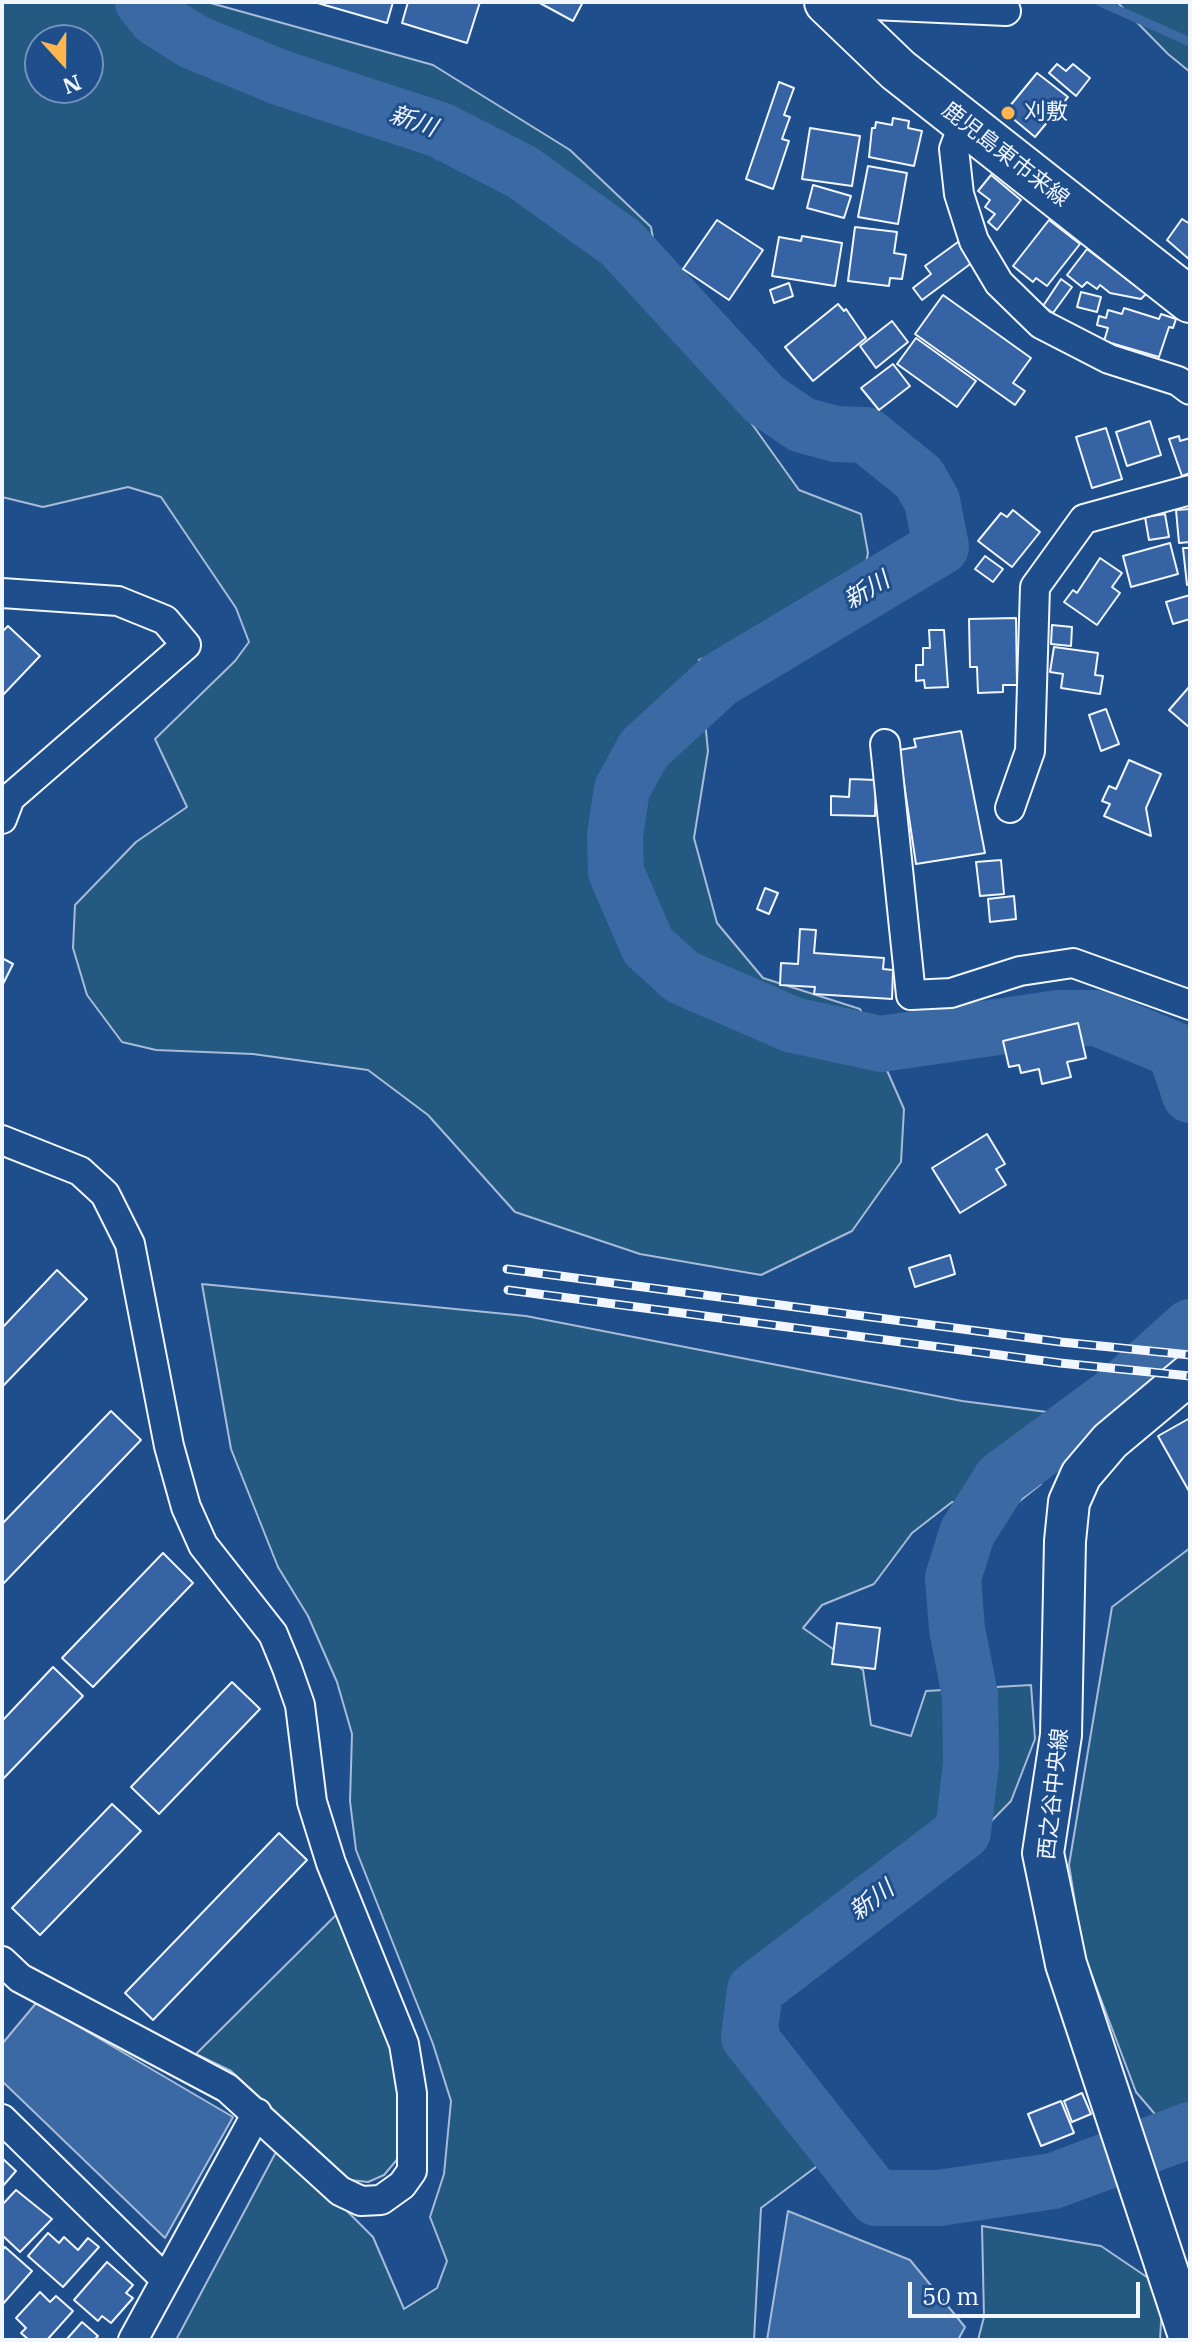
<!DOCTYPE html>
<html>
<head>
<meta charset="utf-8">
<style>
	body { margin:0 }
	#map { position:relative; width:1192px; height:2342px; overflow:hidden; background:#1f4e8c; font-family:"IBM Plex Serif",serif }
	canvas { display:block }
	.frame { position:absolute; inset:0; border:4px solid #f2f6ff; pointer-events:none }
	.north { position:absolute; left:24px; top:24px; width:80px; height:80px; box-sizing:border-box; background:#1f4e8c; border:2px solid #7391ba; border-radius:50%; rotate:159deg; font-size:22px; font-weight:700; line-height:32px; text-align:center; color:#f2f6ff }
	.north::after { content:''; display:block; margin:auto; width:28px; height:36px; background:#ffb74d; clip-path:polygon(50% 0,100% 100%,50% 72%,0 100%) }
	.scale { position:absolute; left:908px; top:2282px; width:232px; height:36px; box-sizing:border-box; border:4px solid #f2f6ff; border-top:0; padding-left:10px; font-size:24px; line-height:28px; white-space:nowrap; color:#f2f6ff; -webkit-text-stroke:6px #1f4e8c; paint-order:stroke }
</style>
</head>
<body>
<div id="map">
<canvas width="1192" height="2342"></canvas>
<div class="frame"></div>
<div class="north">N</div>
<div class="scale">50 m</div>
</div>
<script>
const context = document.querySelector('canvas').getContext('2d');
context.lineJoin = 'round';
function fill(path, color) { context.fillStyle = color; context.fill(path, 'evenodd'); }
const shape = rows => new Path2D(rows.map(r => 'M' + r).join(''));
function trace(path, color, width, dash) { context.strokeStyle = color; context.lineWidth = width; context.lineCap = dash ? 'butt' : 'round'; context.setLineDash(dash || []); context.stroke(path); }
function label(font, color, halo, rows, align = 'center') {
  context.font = font + ' "IBM Plex Serif","Noto Sans JP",serif'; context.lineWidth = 6; context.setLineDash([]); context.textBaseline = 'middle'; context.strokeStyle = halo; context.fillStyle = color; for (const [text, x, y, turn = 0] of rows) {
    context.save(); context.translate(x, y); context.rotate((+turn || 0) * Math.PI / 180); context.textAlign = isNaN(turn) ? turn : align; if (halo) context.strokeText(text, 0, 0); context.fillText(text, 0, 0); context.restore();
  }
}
const green = shape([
	[2,2,207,2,433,65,570,150,651,227,669,331,742,410,799,490,861,514,868,553,859,597,699,660,708,751,694,838,717,923,763,978,860,1009,904,1109,901,1162,852,1231,761,1275,640,1254,515,1212,428,1115,368,1070,253,1054,156,1050,122,1042,87,995,73,948,75,905,136,842,187,807,155,739,235,661,249,642,236,608,161,497,128,487,43,507,2,497,2,2],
	[40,40,88,40,88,88,40,88,40,40],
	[1117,2,1190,2,1190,72,1168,54,1117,2],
	[202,1284,526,1316,962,1401,1047,1412,1041,1484,1006,1512,952,1502,912,1533,874,1584,822,1605,803,1628,863,1670,871,1725,911,1736,926,1691,1031,1685,1035,1739,1011,1801,929,1885,824,1964,773,2010,790,2083,827,2096,852,2140,761,2208,754,2340,176,2340,276,2152,303,2167,373,2237,404,2309,437,2288,447,2261,430,2217,444,2174,451,2101,433,2044,356,1850,350,1801,352,1734,337,1682,308,1616,278,1567,231,1449,202,1284],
	[1190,1548,1190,2116,1160,2120,1136,2092,1083,1952,1069,1865,1112,1607,1190,1548],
	[338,1913,385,2026,397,2078,400,2156,384,2175,368,2182,350,2180,231,2071,196,2054,338,1913],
	[982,2226,1101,2246,1163,2288,1160,2340,978,2340,984,2317,982,2226]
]);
const water = shape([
	[37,2002,233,2117,165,2238,2,2081,2,2044,37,2002],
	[788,2211,910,2260,965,2327,958,2340,767,2340,788,2211]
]);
const stream = shape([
	[1100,2,1190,42]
]);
const river = shape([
	[143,2,157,19,194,42,281,78,440,130,522,172,621,243,764,399,802,425,836,434,866,435,919,478,932,501,941,547,719,680,644,749,622,789,615,835,616,872,648,946,682,977,793,1025,881,1044,1059,1018,1097,1018,1175,1050,1190,1095],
	[1190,1327,1116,1394,1001,1479,967,1533,953,1578,957,1629,970,1695,971,1763,963,1832,755,1990,749,2037,876,2198,939,2198,1053,2181,1190,2130]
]);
const building = shape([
	[314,2,393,2,387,23,314,2],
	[408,2,480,2,467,43,402,23,408,2],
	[538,2,583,2,573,21,538,2],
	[1057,64,1066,71,1073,64,1090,78,1076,96,1049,73,1057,64],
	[1037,73,1068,97,1035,137,1005,112,1037,73],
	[779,82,794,88,784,115,790,117,782,139,789,141,773,189,746,179,779,82],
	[893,118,909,121,908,128,922,131,914,166,869,157,872,128,875,128,876,122,892,125,893,118],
	[810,128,860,136,852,186,802,179,810,128],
	[868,166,907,173,898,224,858,217,868,166],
	[991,175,1021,200,997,230,988,222,995,214,985,207,990,200,978,191,991,175],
	[813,185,851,196,844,218,807,208,813,185],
	[1182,219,1190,224,1190,260,1167,240,1182,219],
	[717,220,763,250,729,300,683,269,717,220],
	[1049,220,1080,244,1047,286,1036,278,1033,282,1013,266,1049,220],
	[855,227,897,232,894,253,906,255,902,279,890,278,889,286,848,281,855,227],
	[802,236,842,243,835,286,772,276,779,237,801,241,802,236],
	[958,242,973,262,922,300,913,288,931,274,925,266,958,242],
	[1087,249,1146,294,1141,299,1110,293,1100,285,1097,289,1087,282,1082,287,1067,275,1087,249],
	[1061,279,1072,287,1053,313,1043,306,1061,279],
	[789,283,793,296,774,303,770,290,789,283],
	[1081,292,1101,297,1097,312,1077,307,1081,292],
	[943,295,1031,358,1013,383,1025,391,1015,405,915,334,943,295],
	[838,304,844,311,846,309,866,338,813,381,785,347,838,304],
	[1124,308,1159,319,1161,314,1176,319,1173,328,1169,327,1159,357,1104,341,1108,328,1097,325,1099,316,1106,318,1108,310,1122,314,1124,308],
	[892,321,908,342,876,368,860,346,892,321],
	[916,338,976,381,957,407,897,364,916,338],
	[893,364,910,386,879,410,861,388,893,364],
	[1150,421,1161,455,1127,466,1116,432,1150,421],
	[1106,428,1122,479,1092,488,1076,437,1106,428],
	[1179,436,1180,441,1190,438,1190,473,1182,476,1169,439,1179,436],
	[1190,509,1190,542,1179,543,1176,510,1190,509],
	[1013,510,1040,532,1012,567,978,541,1001,513,1007,517,1013,510],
	[1165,514,1169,537,1149,540,1145,517,1165,514],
	[1170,543,1178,574,1131,587,1123,556,1170,543],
	[1183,548,1190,548,1190,584,1187,585,1183,548],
	[985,556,1003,569,993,582,975,569,985,556],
	[1100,558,1122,573,1112,587,1120,593,1097,625,1064,602,1073,590,1077,593,1100,558],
	[1190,595,1190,619,1173,624,1166,602,1190,595],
	[1016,618,1017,685,1003,685,1003,692,978,693,977,667,970,667,969,619,1016,618],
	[1052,625,1072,627,1071,646,1051,644,1052,625],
	[8,626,40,656,2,696,2,632,8,626],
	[929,630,944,630,948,687,925,688,924,680,916,681,916,665,923,665,923,648,930,648,929,630],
	[1054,647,1098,653,1095,675,1103,676,1100,694,1061,688,1063,674,1050,672,1054,647],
	[1190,686,1190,728,1169,710,1190,686],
	[1106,709,1119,744,1101,751,1089,715,1106,709],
	[961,731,985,853,916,864,899,750,916,747,914,739,961,731],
	[1129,760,1161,774,1146,808,1151,836,1104,816,1110,804,1102,801,1109,786,1116,789,1129,760],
	[850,779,876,780,875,816,831,815,831,796,849,797,850,779],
	[1001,860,1004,894,980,896,976,862,1001,860],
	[765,888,778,893,769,914,757,909,765,888],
	[1014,896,1016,919,990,922,988,899,1014,896],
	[800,929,816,930,814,953,884,958,883,969,893,970,892,999,814,994,815,987,780,985,781,963,798,964,800,929],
	[2,958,13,964,2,986,2,958],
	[1078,1023,1086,1058,1067,1062,1071,1077,1042,1084,1039,1069,1021,1073,1019,1065,1009,1067,1003,1041,1078,1023],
	[987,1134,1005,1164,996,1169,1006,1185,960,1213,932,1168,987,1134],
	[950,1255,955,1274,915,1287,909,1268,950,1255],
	[57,1270,87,1299,2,1387,2,1328,57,1270],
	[111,1411,141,1440,2,1585,2,1524,111,1411],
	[1190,1418,1190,1493,1158,1436,1190,1418],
	[163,1553,193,1583,93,1687,62,1658,163,1553],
	[837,1623,880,1628,875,1669,832,1664,837,1623],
	[53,1667,83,1696,2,1780,2,1721,53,1667],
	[232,1682,260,1709,159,1814,131,1787,232,1682],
	[112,1804,141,1831,40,1935,12,1908,112,1804],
	[279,1833,307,1860,153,2020,125,1993,279,1833],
	[1082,2093,1091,2114,1072,2122,1064,2101,1082,2093],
	[1061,2101,1074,2133,1041,2146,1028,2114,1061,2101],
	[2,2158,16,2171,2,2187,2,2158],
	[16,2190,52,2219,20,2252,2,2235,2,2205,16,2190],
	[48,2233,59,2243,64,2237,78,2250,88,2238,99,2247,63,2287,28,2256,48,2233],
	[5,2247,32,2271,2,2305,2,2251,5,2247],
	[107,2262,133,2285,126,2293,133,2298,111,2323,102,2316,98,2321,74,2300,107,2262],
	[40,2292,50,2302,56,2296,73,2311,47,2340,29,2340,21,2333,26,2328,16,2318,40,2292],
	[82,2322,98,2336,94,2340,66,2340,82,2322]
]);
const street = shape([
	[828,3,1006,11,1002,2],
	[964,122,954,149,959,194,974,241,999,283,1041,324,1109,359,1178,381,1190,390],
	[2,593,118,601,165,620,186,645,10,798,2,819],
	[885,744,911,995,951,993,1020,971,1073,963,1190,1005],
	[1010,808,1030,751,1035,587,1084,519,1190,490],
	[2,1140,80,1171,105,1194,130,1244,169,1446,186,1507,203,1545,273,1634,287,1668,300,1705,312,1802,331,1863,404,2044,412,2093,412,2171,402,2185,381,2200,361,2201,340,2191,227,2088,20,1978,2,1961],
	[2,2119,164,2278],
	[133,2340,257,2113]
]);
const secondary = shape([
	[1190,1374,1110,1441,1081,1475,1069,1502,1065,1541,1061,1735,1043,1853,1066,1964,1190,2339]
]);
const primary = shape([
	[827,2,898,70,1190,300]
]);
const rail = shape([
	[507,1269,1061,1342,1190,1355],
	[508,1290,1060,1363,1190,1376]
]);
const markers = [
	[1008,113,8,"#ffb74d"]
];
const poiNames = [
	["刈敷",1024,113]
];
const streetNames = [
	["鹿児島東市来線",1005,155,38],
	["西之谷中央線",1054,1794,-84]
];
const waterNames = [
	["新川",413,122,19],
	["新川",867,591,-31],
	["新川",872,1901,-37]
];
fill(green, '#245a82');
trace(green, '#a8bbd7', 2);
fill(water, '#3b69a3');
trace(water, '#a8bbd7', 2);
trace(stream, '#3b69a3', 9);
trace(river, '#3b69a3', 56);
fill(building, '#3563a3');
trace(building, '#f2f6ff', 2);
trace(street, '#f2f6ff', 32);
trace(secondary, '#f2f6ff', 44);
trace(primary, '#f2f6ff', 48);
trace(street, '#1f4e8c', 28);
trace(secondary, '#1f4e8c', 40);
trace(primary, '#1f4e8c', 44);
trace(rail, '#f2f6ff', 9);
trace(rail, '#1f4e8c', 6, [18]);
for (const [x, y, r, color] of markers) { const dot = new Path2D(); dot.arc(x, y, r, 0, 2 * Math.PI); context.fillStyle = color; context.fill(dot); trace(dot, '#1f4e8c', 3); }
label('22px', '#f2f6ff', '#1f4e8c', poiNames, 'left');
label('22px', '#f2f6ff', '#1f4e8c', streetNames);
label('italic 24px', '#f2f6ff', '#1f4e8c', waterNames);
</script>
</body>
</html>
